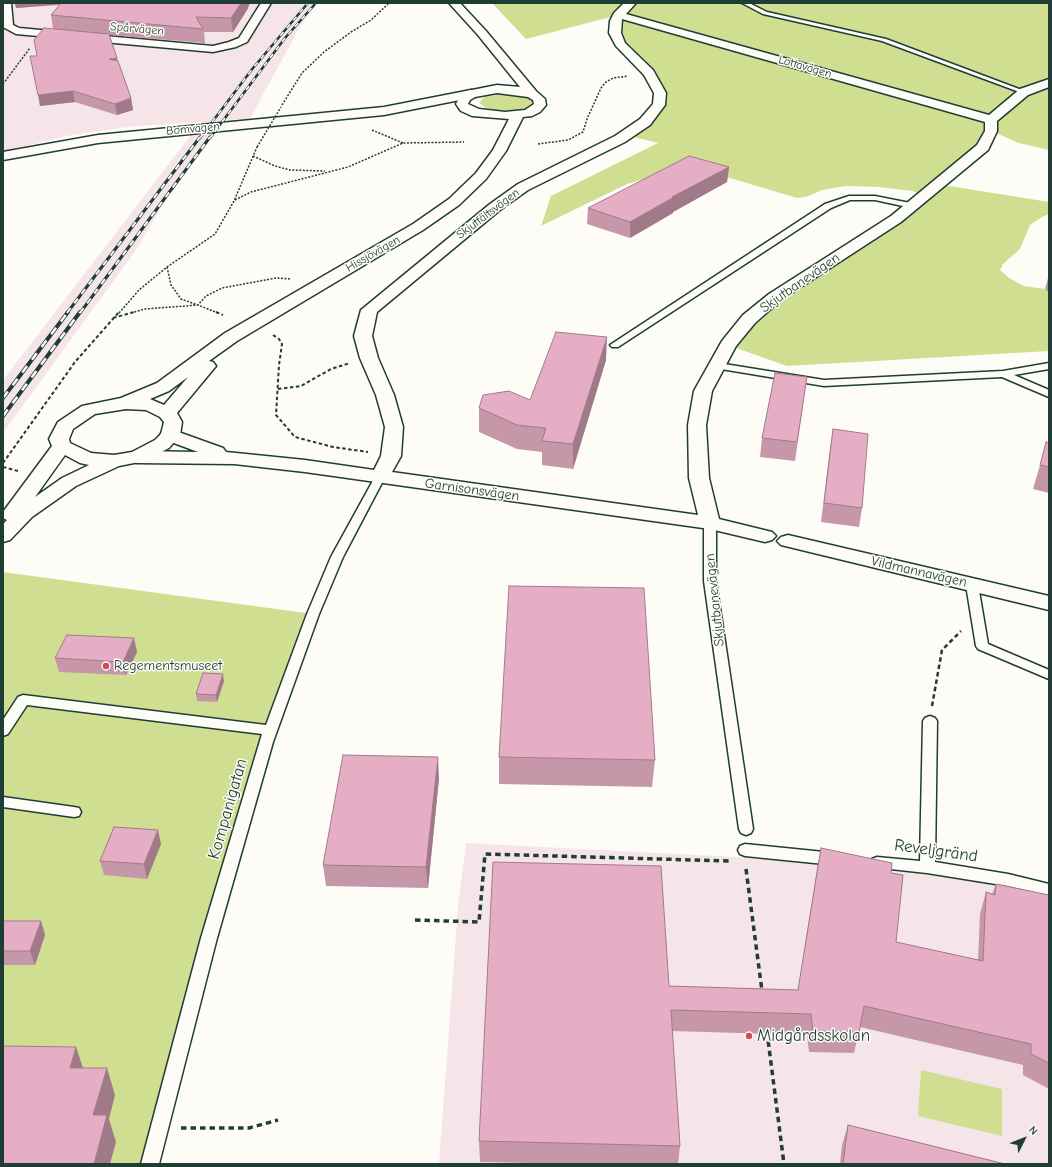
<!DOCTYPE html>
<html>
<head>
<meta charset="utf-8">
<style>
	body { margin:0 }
	#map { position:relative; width:1052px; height:1167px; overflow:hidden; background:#fdfcf7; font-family:"Comic Neue",sans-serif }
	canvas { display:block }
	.frame { position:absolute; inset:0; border:4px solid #1f3d34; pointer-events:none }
	.north { position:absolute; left:1004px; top:1119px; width:40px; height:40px; -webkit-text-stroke:3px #fdfcf7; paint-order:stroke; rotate:48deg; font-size:11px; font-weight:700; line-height:16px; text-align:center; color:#1f3d34 }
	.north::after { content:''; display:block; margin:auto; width:14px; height:18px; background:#1f3d34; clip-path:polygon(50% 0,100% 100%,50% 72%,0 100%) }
</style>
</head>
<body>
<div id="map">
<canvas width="1052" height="1167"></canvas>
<div class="frame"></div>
<div class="north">N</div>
</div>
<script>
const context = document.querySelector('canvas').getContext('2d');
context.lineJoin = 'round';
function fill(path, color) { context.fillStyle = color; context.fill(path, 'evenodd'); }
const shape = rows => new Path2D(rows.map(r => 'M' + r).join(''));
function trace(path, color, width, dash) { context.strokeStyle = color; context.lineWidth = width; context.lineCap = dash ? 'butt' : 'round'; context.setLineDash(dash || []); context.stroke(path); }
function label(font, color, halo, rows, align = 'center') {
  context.font = font + ' "Comic Neue",sans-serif'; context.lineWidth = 3; context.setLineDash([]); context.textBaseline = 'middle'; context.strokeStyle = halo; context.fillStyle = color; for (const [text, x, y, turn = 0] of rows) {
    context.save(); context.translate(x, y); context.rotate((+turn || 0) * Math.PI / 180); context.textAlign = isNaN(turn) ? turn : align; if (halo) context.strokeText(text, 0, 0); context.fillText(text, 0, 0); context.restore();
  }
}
const built = shape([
	[3,3,317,3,307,14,247,124,239,119,225,120,167,198,136,250,3,433,3,380,201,122,135,126,66,136,3,152],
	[466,843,927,867,1049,890,1049,1164,439,1164,458,907]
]);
const green = shape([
	[492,3,1049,3,1049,150,1019,143,991,131,983,147,931,183,1049,202,1049,214,1042,217,1030,225,1020,249,1003,264,1000,270,1009,278,1024,286,1045,289,1049,294,1049,351,787,366,728,345,749,319,924,195,912,191,879,187,845,186,822,190,806,197,797,198,690,166,627,184,541,226,551,196,658,143,626,135,645,122,660,93,620,44,618,15,526,39],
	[506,93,528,97,532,99,533,102,526,108,519,110,501,111,486,108,479,103,484,97],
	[3,572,313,614,266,742,150,1164,3,1164],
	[921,1070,1002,1089,1002,1136,918,1116]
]);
const pathFar3 = shape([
	[3,84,30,48],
	[282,105,302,73,324,52,351,32,371,20,389,3],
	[372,130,403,143],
	[538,144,568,140,583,132,587,119,601,88,606,82,613,78,628,76],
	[253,156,275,166,290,170,325,171],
	[235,200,251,192,348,167,403,143,464,142],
	[167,267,171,285,181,299,198,305,206,296,222,288,276,278,291,279],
	[119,313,139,290,167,267,215,234,234,201,257,147],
	[131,313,145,309,198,305,218,313]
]);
const pathFar2 = shape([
	[216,312,223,315],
	[113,318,134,312],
	[273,335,279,339,282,344,279,365,276,415,295,437,333,447,368,452],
	[278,389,301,386,331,369,350,363],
	[3,463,75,362,119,312],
	[3,467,18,471]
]);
const pathFar1 = shape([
	[932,706,942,650,961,631]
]);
const path = shape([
	[746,869,762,991],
	[415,920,479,922,485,854,729,861],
	[767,1032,784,1164],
	[181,1128,249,1128,278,1120]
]);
const service = shape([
	[742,3,749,3,767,12,886,39,1027,92,1022,93,882,41,763,14,742,3],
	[849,196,875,196,915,204,916,206,912,208,875,200,850,200,831,208,618,347,612,347,610,345,825,204,849,196],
	[718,363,824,380,1003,371,1049,363,1049,369,1014,375,1049,390,1049,397,1002,377,824,386,715,368,713,366,718,363],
	[380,474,385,477,343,557,319,614,273,742,217,938,159,1164,141,1164,201,938,262,734,27,705,8,734,3,736,3,720,18,697,23,695,266,725,307,614,331,557,375,477,380,474],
	[710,520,714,521,716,523,716,581,753,829,751,833,746,835,741,833,739,829,704,581,704,523,706,521,710,520],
	[972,581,976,582,978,585,988,644,1049,670,1049,679,978,649,976,646,966,585,968,582,972,581],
	[930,716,935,718,937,721,935,862,1008,874,1049,884,1049,896,1008,886,927,873,872,867,869,863,872,859,877,857,920,861,923,721,925,718,930,716],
	[3,797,74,807,79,808,81,812,79,816,74,817,3,807,3,797],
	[745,844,834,853,839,855,841,859,839,863,834,865,745,856,740,854,738,850,740,846,745,844]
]);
const minor = shape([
	[3,3,11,3,13,25,19,28,213,46,229,42,239,38,261,3,271,3,247,42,236,47,213,52,16,34,3,27,3,3],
	[624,3,636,3,626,14,989,115,1020,89,1049,79,1049,87,1028,95,997,121,997,131,988,150,901,222,781,300,755,323,736,346,712,391,706,425,709,478,719,519,772,532,776,536,772,540,765,542,710,529,305,472,234,464,137,463,130,461,127,457,130,453,137,451,198,452,163,439,160,435,163,431,170,429,223,448,226,452,305,460,374,470,381,456,385,427,376,395,360,358,354,336,361,310,490,204,518,184,615,136,640,119,653,104,654,93,644,75,616,46,609,33,610,21,614,13,624,3],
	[622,19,985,122,985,131,977,145,891,216,769,294,743,315,722,341,694,391,688,425,689,478,698,515,392,472,401,456,403,427,394,395,378,358,372,336,377,312,500,210,528,190,625,142,650,125,665,105,666,93,653,70,625,43,621,33,622,19],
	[788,535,1049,596,1049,610,781,545,777,541,781,537,788,535]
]);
const tertiary = shape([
	[471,90,475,91,477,94,475,97,384,115,98,143,3,160,3,152,98,135,384,107,471,90]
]);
const secondary = shape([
	[449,3,460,3,486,31,536,91,545,99,546,105,540,112,532,116,523,117,506,151,486,179,459,205,423,230,237,341,209,361,213,362,216,366,177,413,182,422,180,435,169,448,144,461,119,466,76,486,32,517,10,540,3,542,3,524,7,520,3,518,3,512,52,446,49,439,58,422,82,406,121,398,157,383,225,333,413,224,449,199,476,173,493,150,509,119,472,116,461,111,458,107,456,104,459,98,467,91,497,85,520,87,478,35,449,3],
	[497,93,528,97,533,100,534,104,525,110,505,112,479,109,468,104,470,100,475,97,497,93],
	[188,377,164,405,150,399,169,391,188,377],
	[126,409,146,410,160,417,164,422,161,434,155,440,132,452,114,455,91,453,70,443,69,439,73,429,95,414,126,409],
	[65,455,80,463,89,465,62,478,35,497,65,455]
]);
const railFar2 = shape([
	[200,138,253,68,308,3],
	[210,138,285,38,316,3]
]);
const railFar1 = shape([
	[67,313,200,137],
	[80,313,210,137]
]);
const rail = shape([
	[3,398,68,312],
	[3,416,80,312]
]);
const pathBridge = shape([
	[257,147,281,107]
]);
const wall = shape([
	[15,3,250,3,247,10,233,32,204,32,205,43,109,35,118,61,131,98,133,110,117,115,75,102,40,106,37,56,53,29,51,15,60,5,16,8],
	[729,167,727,182,673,212,673,213,630,238,587,224,588,208],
	[1048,278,1049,278,1049,294,1045,289],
	[606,360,573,469,542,465,542,452,517,449,479,432,479,408,530,400],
	[807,377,795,461,760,457,762,438],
	[833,429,862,508,859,527,821,522,830,448],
	[1049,443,1049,493,1033,489,1040,465],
	[137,652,126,675,59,672,55,658],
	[224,681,217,702,197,701,196,694],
	[499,757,655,760,652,787,499,784],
	[439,778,428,888,326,886,323,865],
	[161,844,147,879,104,875,100,861],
	[821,848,891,873,896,942,978,960,980,914,986,892,992,894,996,884,1049,895,1049,1089,1023,1075,1023,1065,860,1027,854,1053,809,1052,807,1035,672,1031,680,1146,678,1164,579,1164,480,1162,479,1141,669,986,798,990,817,869],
	[3,921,41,921,45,935,35,965,3,965],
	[848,1125,1005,1164,840,1164,842,1145]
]);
const shadedWall = shape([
	[15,3,76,3,16,8],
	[241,3,250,3,247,10,233,32,231,18],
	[117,58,119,69,109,59],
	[73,91,75,102,40,106,38,95],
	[131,98,133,110,117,115,115,104],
	[729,167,727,182,673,212,673,213,630,238,630,222,672,197],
	[607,337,606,360,573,469,573,444],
	[134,638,137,652,126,675,123,662],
	[223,674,224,681,217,702,216,695],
	[438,757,439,778,428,888,426,867],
	[158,830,161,844,147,879,144,864],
	[41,921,45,935,35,965,30,951],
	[76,1047,85,1074,70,1068],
	[107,1068,115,1095,109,1119,116,1142,110,1164,94,1164,93,1115]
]);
const building = shape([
	[61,3,241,3,231,18,196,17,203,29,51,15,61,3],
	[44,28,109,34,117,58,109,59,118,61,131,98,115,104,73,91,38,95,30,56,37,56,34,40,44,28],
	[689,156,729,167,672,197,674,197,630,222,588,208,689,156],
	[556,332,607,337,573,444,542,441,546,428,517,425,479,408,483,395,509,391,530,400,556,332],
	[775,373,807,377,797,442,762,438,775,373],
	[833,429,868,434,862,508,824,503,833,429],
	[1046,442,1049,443,1049,467,1040,465,1046,442],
	[509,586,644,588,655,760,499,757,509,586],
	[67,635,134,638,123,662,55,658,67,635],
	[203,673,223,674,216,695,196,694,203,673],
	[343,755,438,757,426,867,323,865,343,755],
	[114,827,158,830,144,864,100,861,114,827],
	[821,848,892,863,891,873,903,875,896,942,983,961,986,892,995,895,996,884,1049,895,1049,1063,1031,1054,1031,1044,864,1006,859,1032,813,1031,811,1014,671,1010,680,1146,479,1141,493,862,661,866,669,986,798,990,821,848],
	[3,921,41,921,30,951,3,951,3,921],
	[3,1046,76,1047,70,1068,107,1068,93,1115,107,1115,94,1164,3,1164,3,1046],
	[848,1125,1005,1164,843,1164,848,1125]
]);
const markers = [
	[106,666,4,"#d1495b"],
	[749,1036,4,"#d1495b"]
];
const farStreetnames = [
	["Spårvägen",137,29,5],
	["Lottavägen",805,67,16],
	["Bomvägen",193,129,-5],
	["Skjutfältsvägen",488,214,-37],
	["Hissjövägen",373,254,-30]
];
const streetNames = [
	["Skjutbanevägen",800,283,-35],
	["Garnisonsvägen",472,490,8],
	["Vildmannavägen",919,572,13],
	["Skjutbanevägen",715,600,-96]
];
const poiNames = [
	["Regementsmuseet",114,666]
];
const nearStreetnames = [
	["Kompanigatan",228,809,-74],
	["Reveljgränd",936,851,8]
];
const nearPoinames = [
	["Midgårdsskolan",757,1036]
];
fill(built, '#f6e5e8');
fill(green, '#d0de91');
trace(service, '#1f3d34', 3);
trace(minor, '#1f3d34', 3);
trace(tertiary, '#1f3d34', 3);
trace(secondary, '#1f3d34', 3);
trace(pathFar3, '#1f3d34', 1.5, [2, 1.5]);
trace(pathFar2, '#1f3d34', 2, [3.5, 2.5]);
trace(pathFar1, '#1f3d34', 2.5, [4.5, 3]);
trace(path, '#1f3d34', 3.5, [5.5, 4]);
fill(service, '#fdfcf7');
fill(minor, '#fdfcf7');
fill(tertiary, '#fdfcf7');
fill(secondary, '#fdfcf7');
trace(railFar2, '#1f3d34', 2.5);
trace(railFar1, '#1f3d34', 3);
trace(rail, '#1f3d34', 4);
trace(railFar2, '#fdfcf7', 1.5, [5]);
trace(railFar1, '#fdfcf7', 2, [6]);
trace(rail, '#fdfcf7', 2.5, [8]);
trace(pathBridge, '#1f3d34', 1.5, [2, 1.5]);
fill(wall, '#c696a9');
fill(shadedWall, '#a17a89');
fill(building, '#e6aec4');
trace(building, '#a17a89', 1);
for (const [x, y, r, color] of markers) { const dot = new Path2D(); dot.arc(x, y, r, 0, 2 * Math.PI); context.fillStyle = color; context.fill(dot); trace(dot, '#fdfcf7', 1.5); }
label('12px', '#1f3d34', '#fdfcf7', farStreetnames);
label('14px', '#1f3d34', '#fdfcf7', streetNames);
label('14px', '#1f3d34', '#fdfcf7', poiNames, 'left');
label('17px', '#1f3d34', '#fdfcf7', nearStreetnames);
label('17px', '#1f3d34', '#fdfcf7', nearPoinames, 'left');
</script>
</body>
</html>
